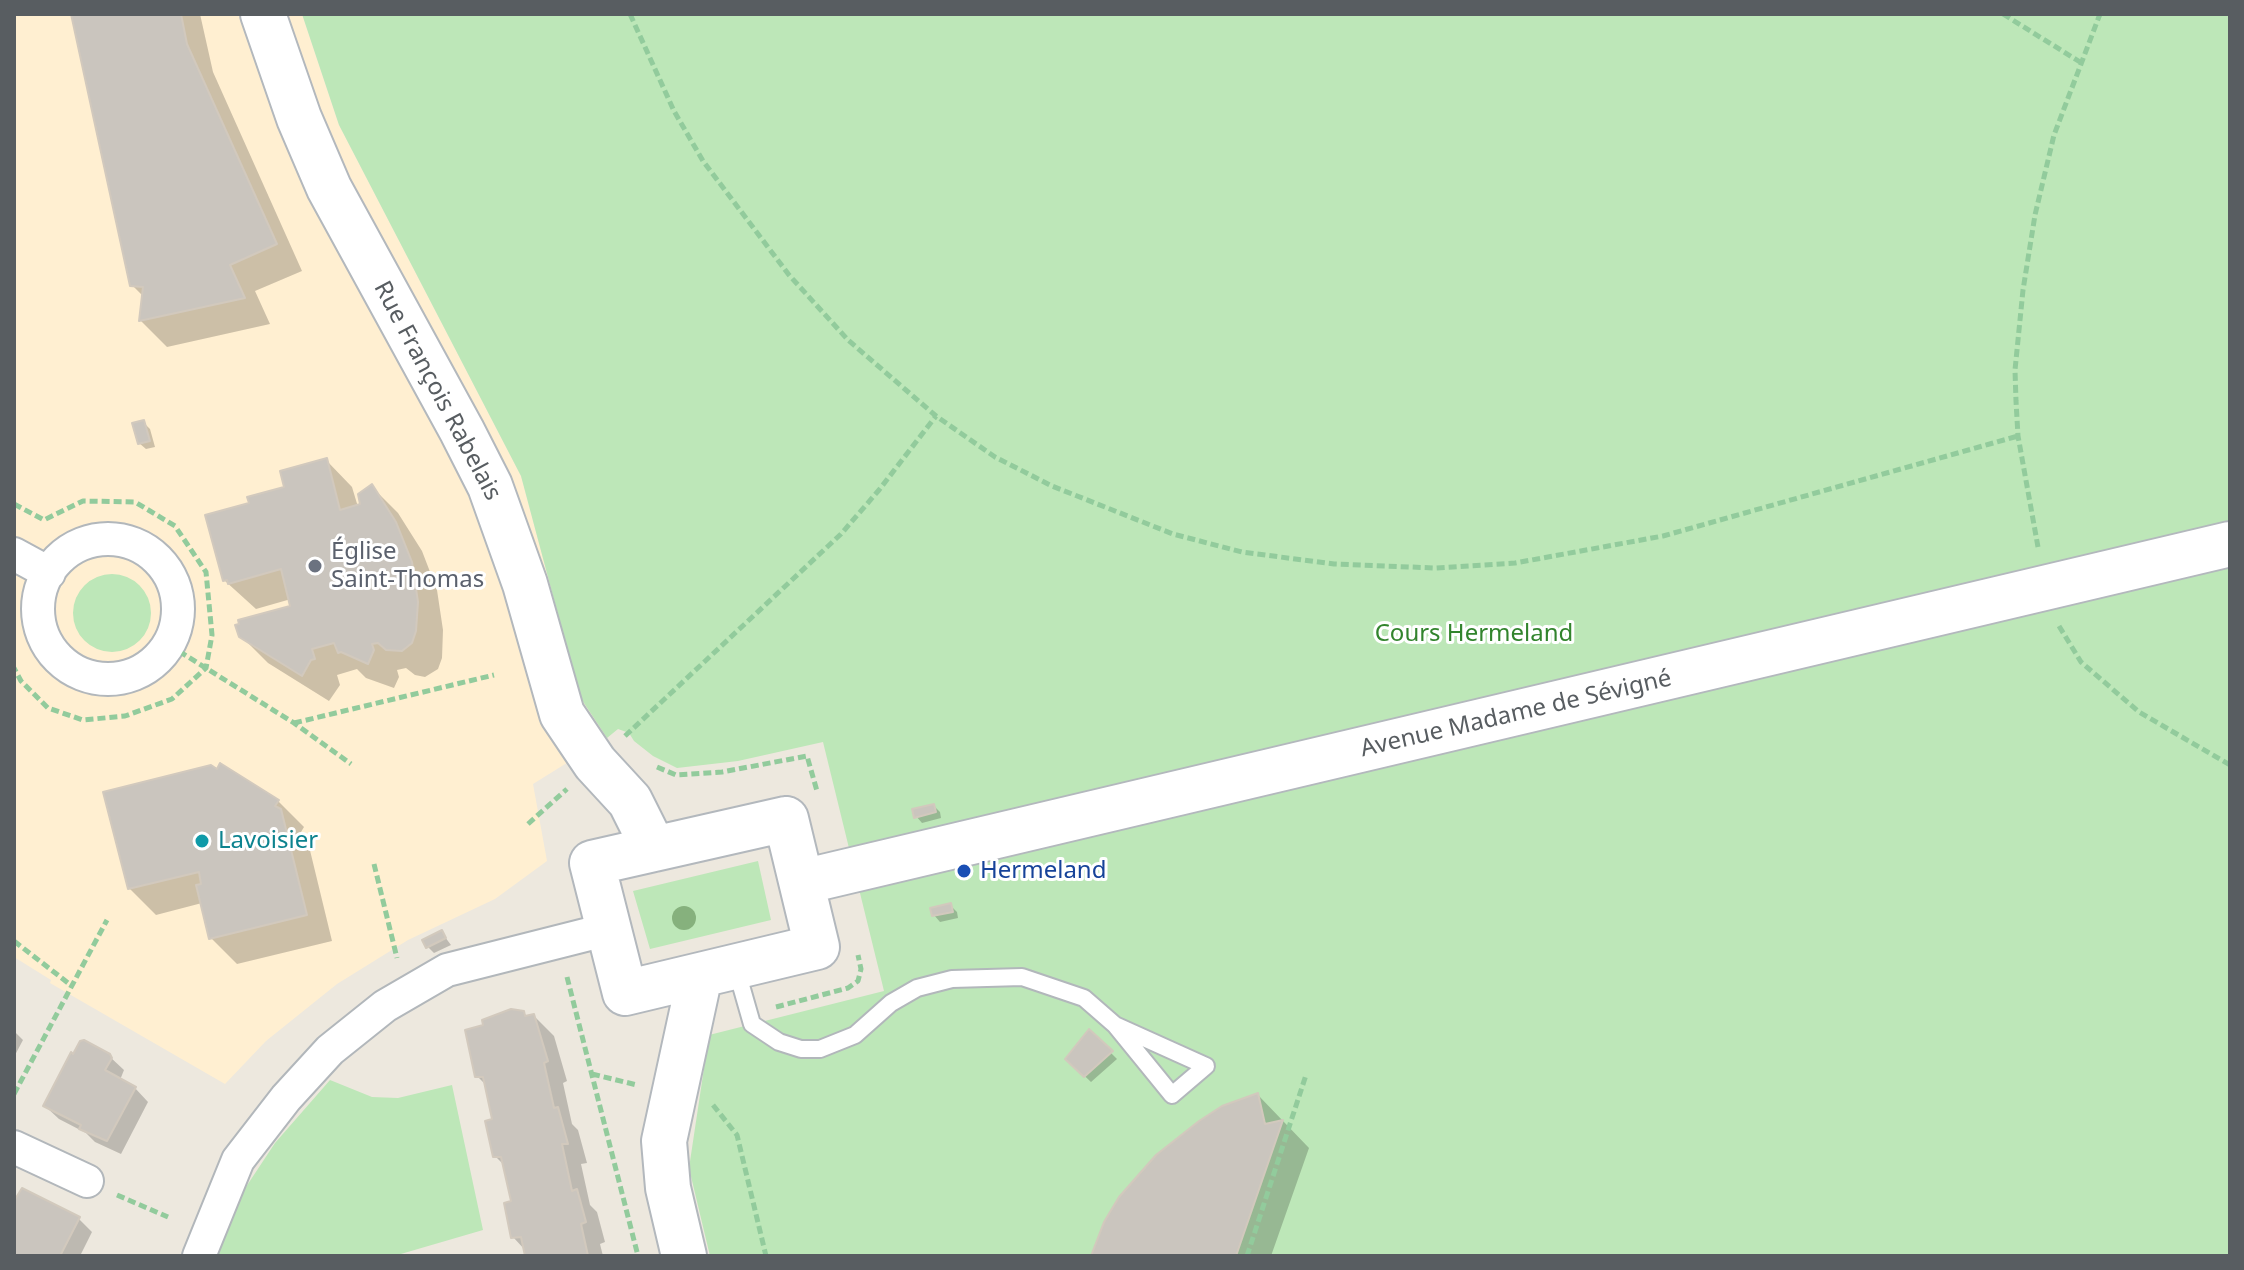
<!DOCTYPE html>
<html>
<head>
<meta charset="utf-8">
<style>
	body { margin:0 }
	#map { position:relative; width:2244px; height:1270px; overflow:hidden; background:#ede8de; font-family:"Noto Sans",sans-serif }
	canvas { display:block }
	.frame { position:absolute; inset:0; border:16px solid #585d61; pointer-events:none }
</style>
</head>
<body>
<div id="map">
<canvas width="2244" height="1270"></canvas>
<div class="frame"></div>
</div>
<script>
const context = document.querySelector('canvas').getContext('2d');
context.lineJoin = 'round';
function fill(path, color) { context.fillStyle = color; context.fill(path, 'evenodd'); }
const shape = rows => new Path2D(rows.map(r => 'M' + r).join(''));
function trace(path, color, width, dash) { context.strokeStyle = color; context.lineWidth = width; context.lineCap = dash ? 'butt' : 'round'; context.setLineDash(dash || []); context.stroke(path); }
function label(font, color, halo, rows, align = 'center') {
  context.font = font + ' "Noto Sans",sans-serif'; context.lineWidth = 6; context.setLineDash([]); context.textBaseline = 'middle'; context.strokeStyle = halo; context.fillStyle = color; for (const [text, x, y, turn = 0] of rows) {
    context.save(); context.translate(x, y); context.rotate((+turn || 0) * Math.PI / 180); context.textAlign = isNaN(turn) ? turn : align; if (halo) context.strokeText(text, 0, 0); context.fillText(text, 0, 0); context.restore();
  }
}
const commercial = shape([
	[14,14,302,14,339,125,521,476,580,697,607,738,533,784,547,861,495,899,408,940,337,984,266,1041,225,1084,50,983,51,980,14,957]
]);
const green = shape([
	[302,14,2230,14,2230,1256,710,1256,689,1168,709,1035,884,991,823,742,738,761,677,768,653,756,634,741,629,733,618,729,607,738,580,697,521,476,339,125],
	'73 613a39 39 0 1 1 78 0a39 39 0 1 1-78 0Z',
	[758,861,771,920,650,949,633,891],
	[330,1080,372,1097,398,1098,452,1085,483,1230,394,1256,212,1256,240,1196,275,1143]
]);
const shadow = shape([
	[73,14,200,14,213,72,302,271,255,291,270,324,167,347,141,321,144,297,132,285],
	[143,422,150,429,155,447,146,449,139,443],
	[326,460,352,487,358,507,362,506,372,487,398,513,422,551,437,590,443,630,442,658,438,669,425,677,415,675,406,668,397,670,399,677,394,688,366,678,357,669,337,675,340,685,329,701,268,663,241,636,293,607,291,599,256,609,224,580,251,504,286,489],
	[278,801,304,827,301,832,307,838,332,941,237,964,211,938,202,903,156,915,129,888],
	[934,806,940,812,941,818,922,823,916,816],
	[950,905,957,912,958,918,940,922,934,915],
	[442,933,451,945,434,953,428,947],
	[523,1012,528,1018,534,1016,554,1036,567,1081,563,1083,572,1124,578,1130,587,1163,581,1164,590,1205,597,1212,605,1242,600,1244,603,1256,527,1256,525,1250,513,1237,513,1202,506,1167,495,1156,494,1120,487,1086,477,1076],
	[14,1031,23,1040,14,1057],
	[1089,1031,1117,1059,1091,1082,1067,1059],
	[109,1056,124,1070,120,1080,135,1088,148,1102,121,1154,95,1142,86,1133,59,1119,45,1106],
	[1258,1095,1309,1148,1271,1256,1095,1256],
	[14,1205,78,1218,92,1232,80,1256,14,1256]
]);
const building = shape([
	[71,14,181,14,187,44,277,244,230,265,245,298,139,321,143,287,130,286,71,14],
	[144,420,150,441,138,444,132,423,144,420],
	[327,458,340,510,360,504,358,494,372,484,396,522,412,562,418,602,416,631,412,643,402,651,386,650,378,643,372,644,374,650,368,664,341,652,338,653,334,643,312,649,315,659,311,660,302,676,239,637,235,625,239,624,238,620,290,606,281,569,228,584,227,580,223,581,205,515,249,503,247,497,284,487,280,471,327,458],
	[220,763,279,800,275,806,281,809,307,915,209,939,196,885,201,884,199,872,128,889,103,792,211,765,217,769,220,763],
	[934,804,936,812,914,818,912,809,934,804],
	[951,903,953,912,932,916,930,908,951,903],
	[442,930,446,938,426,948,422,940,442,930],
	[511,1009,524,1011,525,1016,534,1014,548,1061,544,1063,554,1108,558,1107,568,1144,562,1144,572,1191,577,1189,586,1222,581,1224,588,1256,525,1256,521,1237,511,1238,504,1203,511,1201,501,1157,493,1157,485,1121,492,1119,483,1077,475,1077,465,1030,483,1025,482,1020,511,1009],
	[1089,1029,1113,1051,1084,1077,1065,1059,1089,1029],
	[84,1040,110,1054,112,1058,105,1070,136,1087,107,1141,79,1129,81,1125,43,1106,71,1052,73,1054,80,1041,84,1040],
	[1258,1093,1265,1124,1283,1120,1236,1256,1091,1256,1104,1222,1119,1197,1156,1155,1199,1121,1222,1106,1258,1093],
	[22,1188,80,1217,60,1256,14,1256,14,1201,22,1188]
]);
const path = shape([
	[630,14,674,111,703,161,789,275,848,340,936,416,995,457,1052,486,1173,534,1242,552,1334,564,1435,568,1515,563,1663,536,2018,436],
	[2003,14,2080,62],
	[14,504,44,520,83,501,135,502,175,526,206,572,212,635,206,668,172,699,125,716,83,720,48,708,21,681,14,668],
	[2038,547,2018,436,2016,401,2015,370,2023,290,2035,215,2054,135,2100,14],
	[2059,626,2081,662,2139,712,2230,765],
	[169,645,294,723,351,764],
	[294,723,494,675],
	[625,736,841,534,879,490,936,416],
	[657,767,676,775,722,772,807,756,817,791],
	[528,824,567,789],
	[374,864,397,958],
	[14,941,72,986],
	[567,977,638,1256],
	[776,1007,848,988,858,981,861,969,858,955],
	[592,1074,637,1085],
	[14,1094,107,920],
	[713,1105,737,1135,766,1256],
	[117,1195,168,1217],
	[1247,1256,1306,1075]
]);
const lane = shape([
	[736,968,752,1024,779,1042,801,1049,820,1049,855,1035,891,1003,917,988,952,979,1022,977,1084,998,1115,1025,1172,1095,1206,1066,1115,1025]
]);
const street = shape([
	'38 609a70 70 0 1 1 140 0a70 70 0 1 1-140 0Z',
	[14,554,49,573],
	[14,1147,87,1181],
	[199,1256,238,1160,286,1098,330,1050,385,1006,447,970,609,929]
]);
const secondary = shape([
	[263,14,299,118,329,188,462,431,490,486,525,584,562,714,595,763,630,801,654,849],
	[786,819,817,947,625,993,592,863,786,819],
	[802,882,2230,544],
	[684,1256,668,1188,664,1141,700,975]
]);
const trees = [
	[684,918]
];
const markers = [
	[315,566,8,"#6b7280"],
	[202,841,8,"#0f9aa8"],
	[964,871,8,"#1a4fb4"]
];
const streetNames = [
	["Rue François Rabelais",437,391,62],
	["Avenue Madame de Sévigné",1516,714,-13]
];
const worshipNames = [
	["Église",331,552],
	["Saint-Thomas",331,580]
];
const parkNames = [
	["Cours Hermeland",1474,634]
];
const cultureNames = [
	["Lavoisier",218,841]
];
const transitNames = [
	["Hermeland",980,871]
];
fill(commercial, '#ffefd1');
fill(green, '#bde7b8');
fill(shadow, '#0003');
fill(building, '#cac5be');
trace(building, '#d2c9bd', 2);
trace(lane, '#b2b7bb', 20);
trace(street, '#b2b7bb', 36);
trace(secondary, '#b3b8bd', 48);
trace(path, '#92cb9c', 5, [8, 4]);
trace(lane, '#fff', 16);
trace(street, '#fff', 32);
trace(secondary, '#fff', 44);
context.fillStyle = '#86b17d';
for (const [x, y] of trees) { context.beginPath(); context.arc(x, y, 12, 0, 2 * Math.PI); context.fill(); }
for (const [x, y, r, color] of markers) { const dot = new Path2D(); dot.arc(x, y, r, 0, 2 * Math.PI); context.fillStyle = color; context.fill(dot); trace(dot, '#fff', 3); }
label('24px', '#585d61', '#fff', streetNames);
label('24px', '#5b616d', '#fff', worshipNames, 'left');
label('24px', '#32842d', '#fff', parkNames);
label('24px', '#0d838f', '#fff', cultureNames, 'left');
label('24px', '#164399', '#fff', transitNames, 'left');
</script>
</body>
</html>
